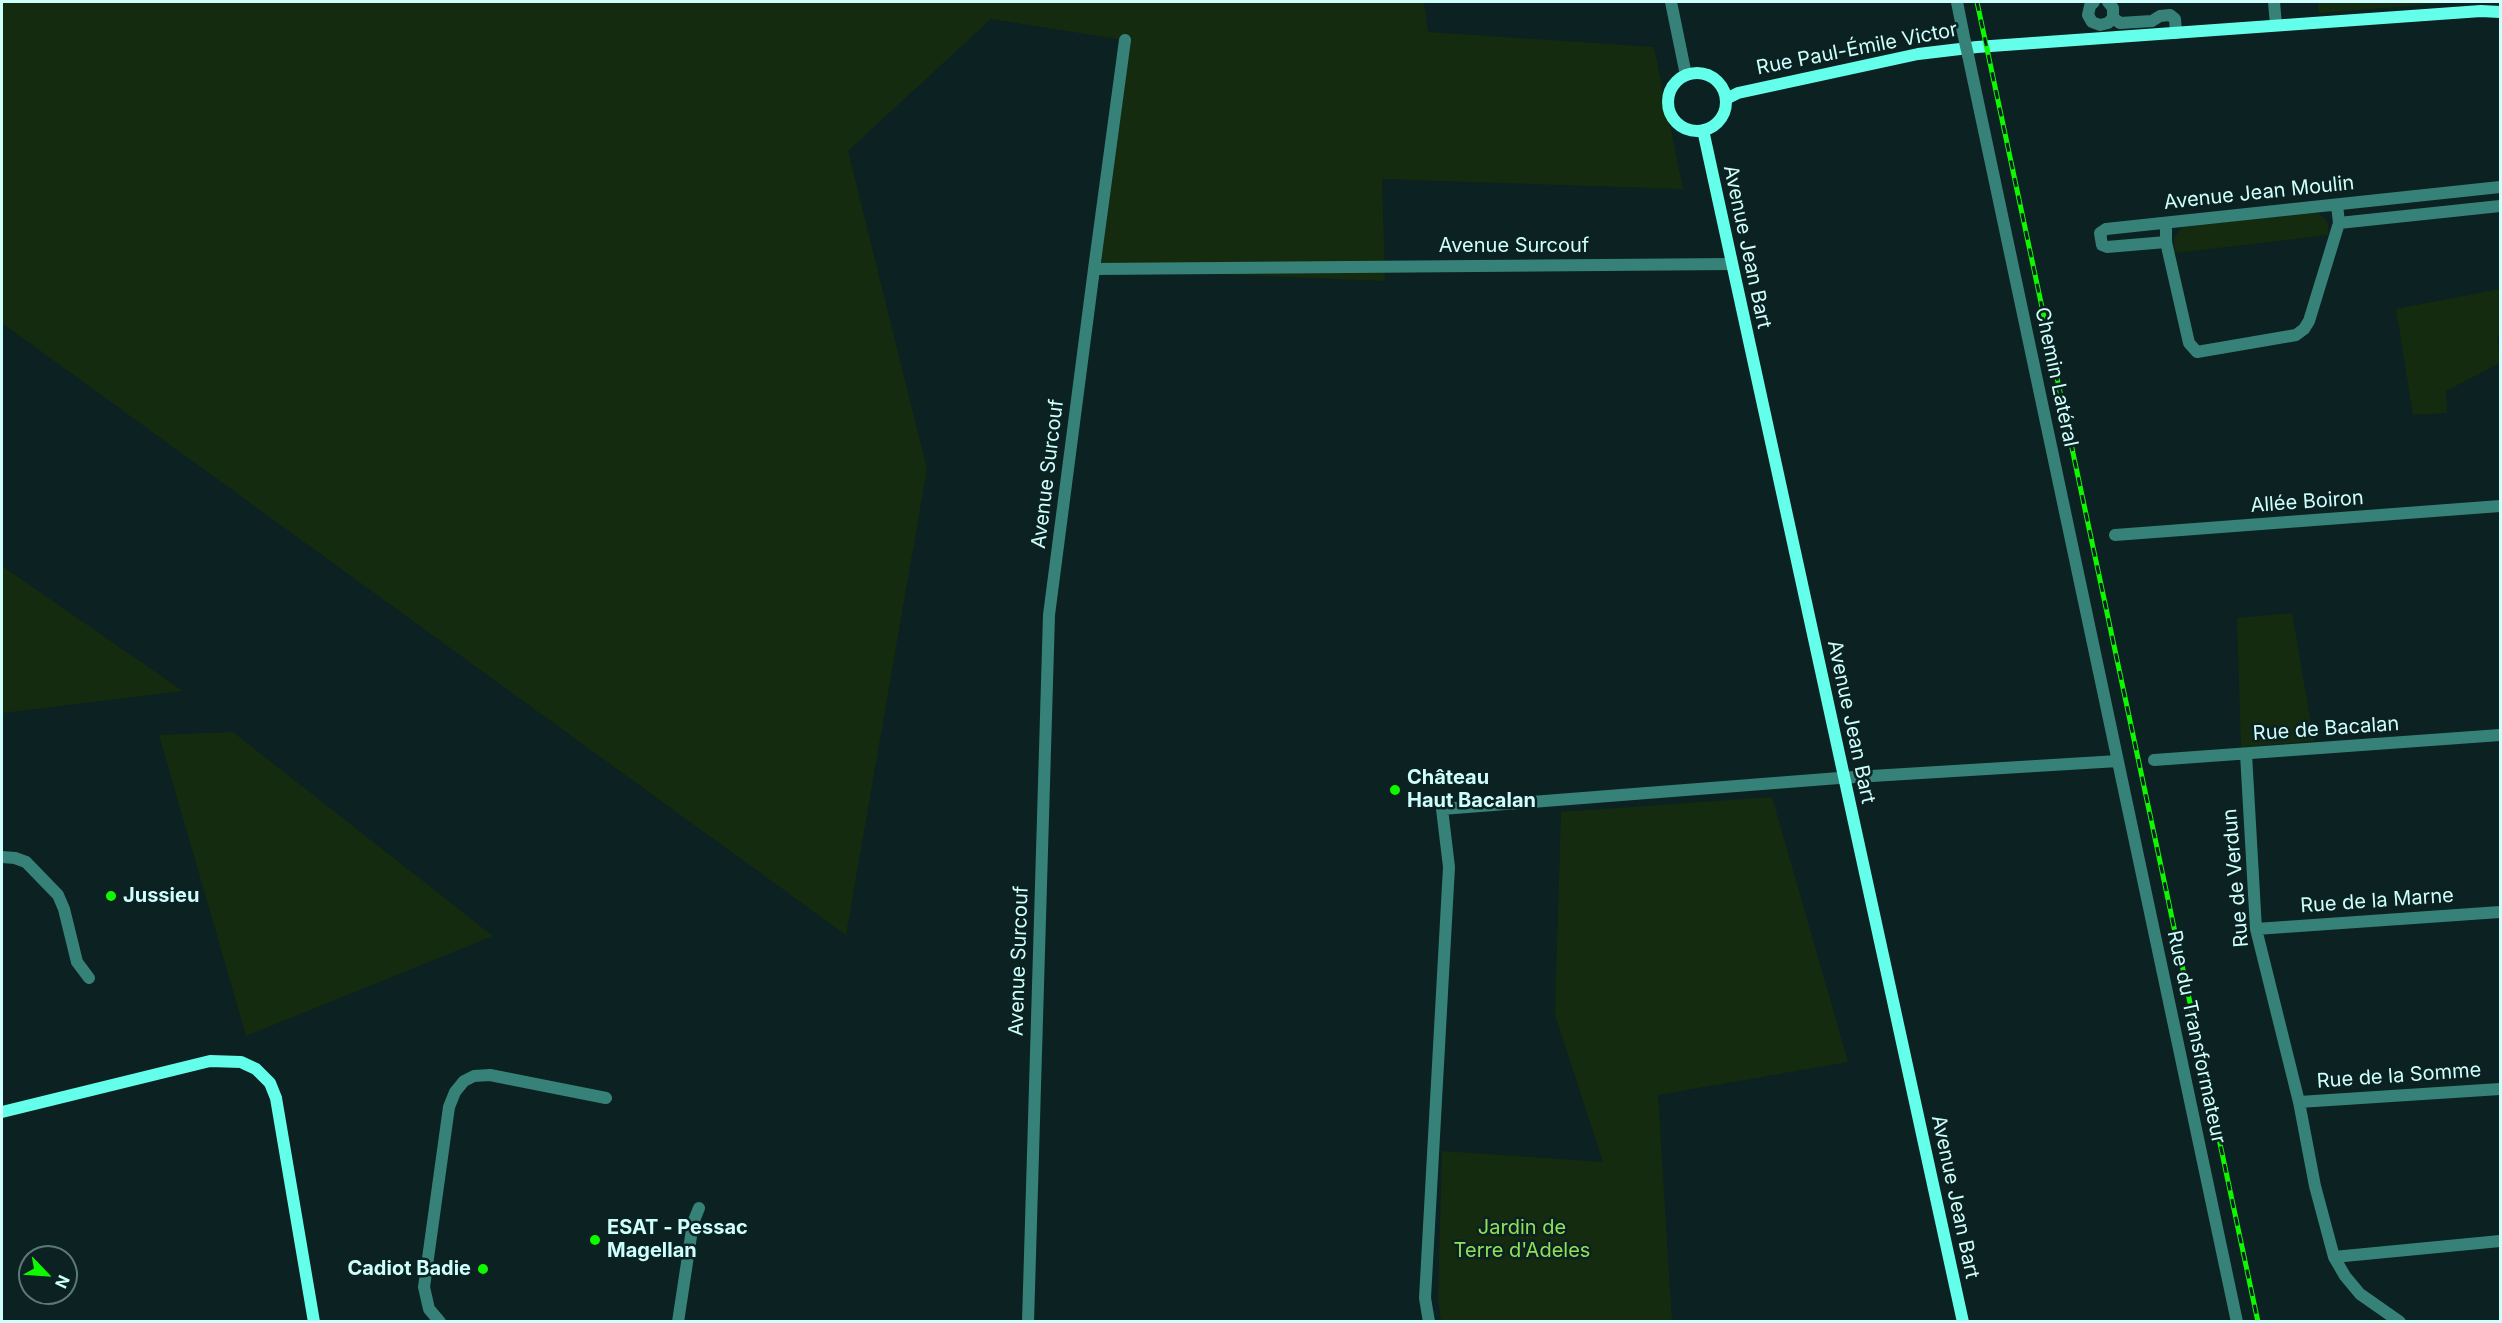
<!DOCTYPE html>
<html>
<head>
<meta charset="utf-8">
<style>
	body { margin:0 }
	#map { position:relative; width:2502px; height:1323px; overflow:hidden; background:#0c2121; font-family:Inter,sans-serif }
	canvas { display:block }
	.frame { position:absolute; inset:0; border:3px solid #cdfffd; pointer-events:none }
	.north { position:absolute; left:18px; top:1245px; width:60px; height:60px; box-sizing:border-box; background:#0c2121; border:2px solid #597a79; border-radius:50%; rotate:115deg; font-size:16px; font-weight:700; line-height:24px; text-align:center; color:#cdfffd }
	.north::after { content:''; display:block; margin:auto; width:21px; height:27px; background:#0ef800; clip-path:polygon(50% 0,100% 100%,50% 72%,0 100%) }
</style>
</head>
<body>
<div id="map">
<canvas width="2502" height="1323"></canvas>
<div class="frame"></div>
<div class="north">N</div>
</div>
<script>
const context = document.querySelector('canvas').getContext('2d');
context.lineJoin = 'round';
function fill(path, color) { context.fillStyle = color; context.fill(path, 'evenodd'); }
const shape = rows => new Path2D(rows.map(r => 'M' + r).join(''));
function trace(path, color, width, dash) { context.strokeStyle = color; context.lineWidth = width; context.lineCap = dash ? 'butt' : 'round'; context.setLineDash(dash || []); context.stroke(path); }
function label(font, color, halo, rows, align = 'center') {
  context.font = font + ' Inter,sans-serif'; context.lineWidth = 5; context.setLineDash([]); context.textBaseline = 'middle'; context.strokeStyle = halo; context.fillStyle = color; for (const [text, x, y, turn = 0] of rows) {
    context.save(); context.translate(x, y); context.rotate((+turn || 0) * Math.PI / 180); context.textAlign = isNaN(turn) ? turn : align; if (halo) context.strokeText(text, 0, 0); context.fillText(text, 0, 0); context.restore();
  }
}
const green = shape([
	[2,2,1424,2,1428,32,1654,47,1683,189,1382,179,1385,281,1094,269,1124,40,991,19,848,151,927,469,846,935,2,323],
	[2318,2,2460,2,2319,13],
	[2311,212,2318,213,2327,221,2329,235,2175,253,2174,238,2182,227],
	[2500,289,2500,335,2497,336,2500,363,2446,391,2447,413,2413,415,2396,309],
	[2,566,183,691,2,713],
	[2292,613,2314,741,2241,747,2237,618],
	[233,732,493,936,246,1036,159,735],
	[1772,797,1848,1062,1658,1095,1672,1321,1441,1321,1438,1299,1442,1151,1603,1162,1555,1015,1561,812]
]);
const street = shape([
	[1671,2,1686,75],
	[1957,2,1965,42],
	[2094,2,2090,6,2088,15,2092,22,2100,25,2108,23,2113,18,2113,8,2108,2],
	[2274,2,2276,25],
	[2113,18,2120,23,2152,21,2160,16,2170,15,2175,19,2176,33],
	[1968,55,2237,1322],
	[2166,223,2166,242,2189,343,2197,352,2296,335,2304,329,2309,321,2339,223,2337,205],
	[2339,223,2500,206],
	[2166,242,2107,247,2102,245,2100,233,2106,229,2500,187],
	[1094,269,1125,40],
	[2115,535,2500,506],
	[2246,754,2256,929,2299,1102,2315,1186,2334,1257,2345,1276,2360,1294,2400,1322],
	[2154,760,2500,735],
	[2,857,15,858,26,862,58,895,64,909,77,962,89,978],
	[2256,929,2500,912],
	[2299,1102,2500,1089],
	[2334,1257,2500,1241],
	[440,1322,429,1309,424,1287,449,1107,455,1092,464,1081,474,1076,490,1075,606,1098],
	[678,1322,693,1223,699,1208],
	[1028,1322,1049,615,1094,269,1731,264],
	[1429,1322,1425,1298,1449,867,1442,809,1839,778,2118,761]
]);
const secondary = shape([
	'1668 102a29 29 0 1 1 58 0a29 29 0 1 1-58 0Z',
	[1726,99,1738,93,1918,54,1977,47,2481,11,2500,12],
	[1703,130,1963,1322],
	[2,1112,210,1061,241,1062,256,1069,270,1083,276,1098,314,1322]
]);
const rail = shape([
	[1977,2,2258,1322]
]);
const streetBridge = shape([
	[1965,42,1968,55]
]);
const markers = [
	[1395,790,6,"#0ef800"],
	[111,896,6,"#0ef800"],
	[595,1240,6,"#0ef800"],
	[483,1269,6,"#0ef800"]
];
const streetNames = [
	["Rue Paul-Émile Victor",1857,49,-11],
	["Avenue Jean Moulin",2259,193,-6],
	["Avenue Surcouf",1514,246],
	["Avenue Jean Bart",1747,247,78],
	["Chemin Latéral",2056,377,78],
	["Avenue Surcouf",1048,474,-83],
	["Allée Boiron",2307,502,-4],
	["Avenue Jean Bart",1851,722,78],
	["Rue de Bacalan",2326,729,-4],
	["Rue de Verdun",2236,878,-95],
	["Rue de la Marne",2377,901,-4],
	["Avenue Surcouf",1019,961,-88],
	["Rue du Transformateur",2196,1037,78],
	["Rue de la Somme",2399,1076,-4],
	["Avenue Jean Bart",1955,1197,78]
];
const poiNames = [
	["Château",1407,778],
	["Haut Bacalan",1407,801],
	["Jussieu",123,896],
	["ESAT - Pessac",607,1228],
	["Magellan",607,1251],
	["Cadiot Badie",471,1269,"right"]
];
const parkNames = [
	["Jardin de",1522,1228],
	["Terre d'Adeles",1522,1251]
];
fill(green, '#152b0f');
trace(street, '#368279', 12);
trace(secondary, '#64ffeb', 12);
trace(rail, '#0ef800', 5);
trace(rail, '#0c2121', 3, [9]);
trace(streetBridge, '#368279', 12);
for (const [x, y, r, color] of markers) { const dot = new Path2D(); dot.arc(x, y, r, 0, 2 * Math.PI); context.fillStyle = color; context.fill(dot); trace(dot, '#0c2121', 2); }
label('20px', '#cdfffd', '#0c2121', streetNames);
label('bold 20px', '#cdfffd', '#0c2121', poiNames, 'left');
label('20px', '#8ee355', '#0c2121', parkNames);
</script>
</body>
</html>
